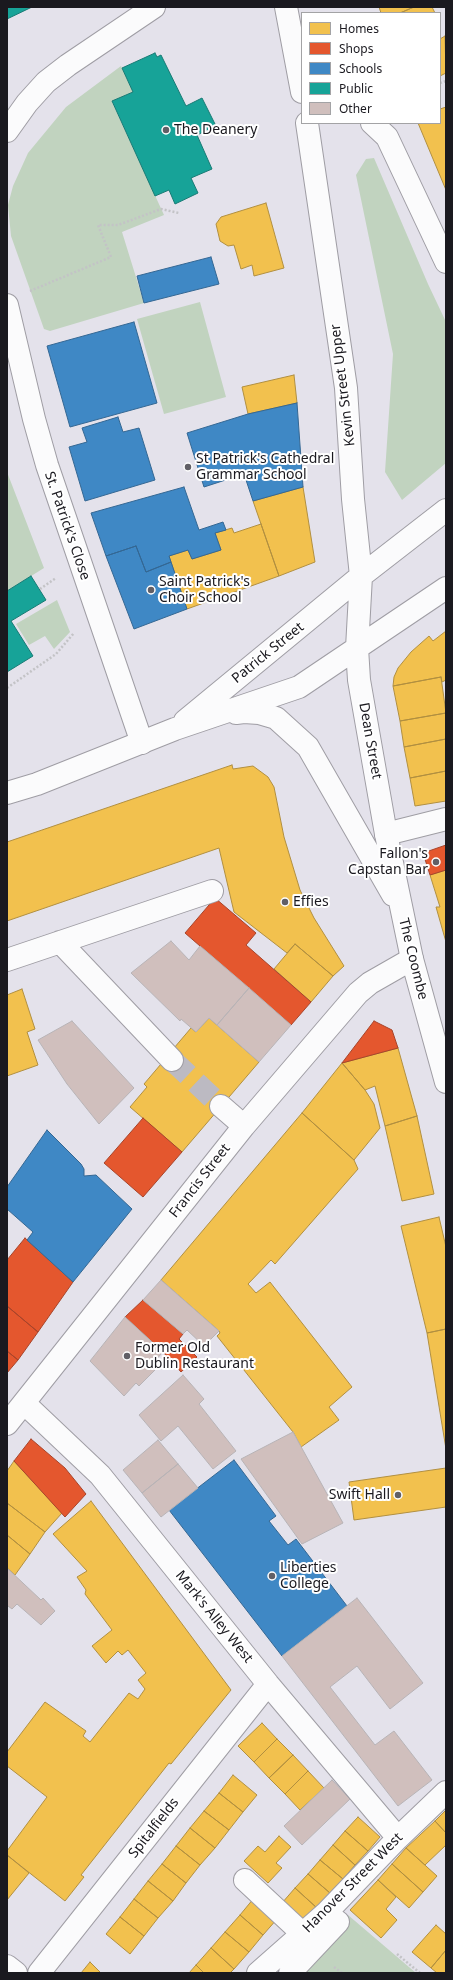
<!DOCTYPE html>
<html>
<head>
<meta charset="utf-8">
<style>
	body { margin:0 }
	#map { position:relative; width:453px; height:1980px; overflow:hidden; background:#e4e2eb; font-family:"Noto Sans",sans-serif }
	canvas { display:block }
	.frame { position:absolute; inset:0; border:8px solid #1a191f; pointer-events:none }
	.legend { position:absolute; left:301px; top:12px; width:140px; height:112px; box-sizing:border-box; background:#fff; border:1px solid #a3a3a5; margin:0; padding:5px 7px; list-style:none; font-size:12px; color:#1a191f }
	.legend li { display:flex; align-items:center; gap:8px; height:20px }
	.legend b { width:20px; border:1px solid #a3a3a5 }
</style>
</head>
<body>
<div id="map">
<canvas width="453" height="1980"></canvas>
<div class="frame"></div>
<ul class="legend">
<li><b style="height:11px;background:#f2c14e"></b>Homes</li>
<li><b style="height:11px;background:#e4572e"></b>Shops</li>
<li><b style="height:11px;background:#3f88c5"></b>Schools</li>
<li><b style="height:11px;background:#17a398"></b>Public</li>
<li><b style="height:11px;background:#d0bfbd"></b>Other</li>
</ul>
</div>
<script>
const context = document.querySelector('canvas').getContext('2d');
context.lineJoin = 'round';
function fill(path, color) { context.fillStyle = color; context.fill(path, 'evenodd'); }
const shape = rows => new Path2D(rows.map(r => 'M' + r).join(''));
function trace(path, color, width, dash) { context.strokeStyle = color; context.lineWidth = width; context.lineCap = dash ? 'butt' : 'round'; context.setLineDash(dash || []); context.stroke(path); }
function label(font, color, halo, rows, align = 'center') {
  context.font = font + ' "Noto Sans",sans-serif'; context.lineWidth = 4; context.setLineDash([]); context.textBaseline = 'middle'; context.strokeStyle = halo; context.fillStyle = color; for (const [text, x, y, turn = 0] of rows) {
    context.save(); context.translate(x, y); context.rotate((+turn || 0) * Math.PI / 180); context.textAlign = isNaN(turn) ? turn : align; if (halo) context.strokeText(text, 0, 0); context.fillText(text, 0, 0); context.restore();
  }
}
const green = shape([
	[121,66,133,92,112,102,164,215,122,232,144,303,50,331,44,329,11,236,8,205,13,186,28,153,66,107],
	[374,158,428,284,446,322,446,463,402,500,385,472,393,354,356,175,366,159],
	[200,302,226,397,164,414,137,319],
	[7,472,44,568,7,591],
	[57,600,70,632,54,649,45,636,29,645,16,624],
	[348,1915,416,1973,298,1973]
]);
const homes = shape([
	[379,7,414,7,400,13,381,13,379,7],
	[414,7,432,7,435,13,400,13,414,7],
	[445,36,446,73,440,76,440,39,445,36],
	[446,107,446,190,418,123,440,123,440,109,446,107],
	[266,203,284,268,254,276,252,265,241,269,234,245,228,246,220,241,216,224,221,217,266,203],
	[294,375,297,403,248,414,242,387,294,375],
	[303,487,315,562,279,576,253,501,303,487],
	[261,524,279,576,187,609,169,556,188,550,192,559,221,550,215,533,232,528,234,533,261,524],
	[446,631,446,680,442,682,441,677,393,686,394,677,398,668,411,652,429,636,433,641,446,631],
	[441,677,446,713,400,721,393,686,441,677],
	[446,713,446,739,404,747,400,721,446,713],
	[446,739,446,771,410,778,404,747,446,739],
	[232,765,233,769,253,766,268,777,274,787,284,837,300,890,314,918,344,966,333,976,295,944,287,953,234,912,219,848,7,921,7,842,232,765],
	[446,771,446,801,415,806,410,778,446,771],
	[446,870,446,942,436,907,440,907,430,875,446,870],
	[295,944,333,976,311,1002,274,969,295,944],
	[22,989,35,1029,27,1032,38,1065,7,1076,7,995,22,989],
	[209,1018,259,1062,182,1152,130,1107,147,1087,144,1084,161,1064,165,1068,174,1048,191,1028,196,1032,209,1018],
	[398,1048,417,1116,385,1126,375,1086,365,1090,342,1063,398,1048],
	[342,1063,365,1090,374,1104,380,1128,354,1160,302,1113,342,1063],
	[302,1113,354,1160,358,1169,275,1264,271,1260,248,1284,256,1293,270,1282,352,1387,329,1407,339,1420,301,1447,293,1432,217,1336,220,1333,219,1331,161,1280,302,1113],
	[417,1116,434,1194,402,1201,385,1126,417,1116],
	[439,1217,446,1247,446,1329,427,1333,401,1226,439,1217],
	[446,1329,446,1449,427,1333,446,1329],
	[14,1461,62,1513,45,1532,7,1503,7,1471,14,1461],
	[446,1468,446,1507,354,1520,349,1482,446,1468],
	[91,1501,231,1690,171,1764,169,1763,81,1875,84,1877,65,1901,7,1855,7,1851,47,1797,7,1766,7,1752,45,1702,86,1731,83,1736,90,1742,129,1693,138,1699,145,1689,138,1680,146,1673,128,1650,122,1655,118,1651,106,1663,92,1646,112,1630,85,1594,86,1590,77,1577,87,1571,53,1534,91,1501],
	[7,1503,45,1532,30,1554,7,1535,7,1503],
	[7,1535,30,1554,15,1575,7,1568,7,1535],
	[262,1723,277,1739,254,1762,238,1746,262,1723],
	[277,1739,293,1755,269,1778,254,1762,277,1739],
	[293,1755,308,1771,285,1794,269,1778,293,1755],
	[308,1771,324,1788,300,1810,285,1794,308,1771],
	[233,1775,257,1795,243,1812,219,1793,233,1775],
	[219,1793,243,1812,229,1830,204,1811,219,1793],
	[446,1810,446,1833,435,1821,446,1810],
	[204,1811,229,1830,215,1848,190,1828,204,1811],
	[358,1817,380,1837,368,1851,345,1831,358,1817],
	[435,1821,446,1833,446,1845,425,1865,406,1848,435,1821],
	[190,1828,215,1848,200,1865,176,1846,190,1828],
	[345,1831,368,1851,355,1865,333,1845,345,1831],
	[279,1836,291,1847,276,1863,282,1868,268,1883,244,1861,258,1846,265,1852,279,1836],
	[333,1845,355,1865,343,1879,320,1860,333,1845],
	[176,1846,200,1865,186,1883,162,1864,176,1846],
	[406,1848,437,1876,423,1892,392,1864,406,1848],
	[7,1855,29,1873,7,1900,7,1855],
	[320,1860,343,1879,330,1893,308,1874,320,1860],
	[162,1864,186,1883,173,1901,148,1881,162,1864],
	[392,1864,423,1892,409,1908,378,1880,392,1864],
	[308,1874,330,1893,317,1908,295,1888,308,1874],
	[378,1880,396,1897,386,1909,397,1920,381,1938,350,1910,378,1880],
	[148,1881,173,1901,158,1918,134,1899,148,1881],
	[295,1888,317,1908,305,1922,282,1903,295,1888],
	[254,1898,277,1919,263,1935,240,1915,254,1898],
	[134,1899,158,1918,144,1936,120,1917,134,1899],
	[240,1915,263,1935,249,1952,225,1932,240,1915],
	[120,1917,144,1936,130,1954,106,1934,120,1917],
	[436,1925,446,1934,446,1950,431,1968,412,1952,436,1925],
	[225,1932,249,1952,234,1969,211,1948,225,1932],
	[211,1948,234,1969,230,1973,204,1973,196,1965,211,1948],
	[446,1950,446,1973,437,1973,431,1968,446,1950],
	[90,1962,101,1973,81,1973,90,1962],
	[196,1965,204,1973,189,1973,196,1965]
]);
const shops = shape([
	[446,845,446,870,430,875,423,853,446,845],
	[215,898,256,933,246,945,311,1002,291,1025,185,933,215,898],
	[374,1021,392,1030,398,1048,342,1063,374,1021],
	[143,1118,182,1152,143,1197,104,1163,143,1118],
	[25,1238,73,1282,38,1332,7,1306,7,1260,25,1238],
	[143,1300,183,1334,179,1339,197,1357,181,1372,163,1352,125,1317,143,1300],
	[7,1306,38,1332,18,1360,7,1351,7,1306],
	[7,1351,18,1360,7,1373,7,1351],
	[31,1439,65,1468,86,1494,65,1517,14,1461,31,1439]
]);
const schools = shape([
	[211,257,219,284,144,303,137,276,211,257],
	[134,322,157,403,70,427,47,346,134,322],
	[297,403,303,487,253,501,244,474,204,487,187,433,248,414,297,403],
	[118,417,123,432,139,428,155,480,85,501,69,447,87,442,82,428,118,417],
	[184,487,199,530,223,522,226,530,215,533,221,550,192,559,188,550,169,556,171,562,146,572,136,546,106,556,91,513,184,487],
	[136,546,146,572,171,562,187,609,134,629,106,556,136,546],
	[47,1130,81,1164,84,1169,84,1176,96,1175,132,1209,73,1282,27,1240,33,1232,7,1209,7,1187,47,1130],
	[234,1460,276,1516,269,1521,288,1545,296,1539,347,1606,282,1656,169,1510,234,1460]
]);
const public = shape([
	[7,7,32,7,7,19,7,7],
	[155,53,157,57,161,55,186,106,202,98,216,126,197,135,212,169,191,178,198,193,175,204,169,190,155,196,112,101,133,92,122,68,155,53],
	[31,576,46,600,11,621,33,656,7,672,7,591,31,576]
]);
const building = shape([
	[171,941,189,960,200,946,249,988,217,1025,209,1018,196,1032,181,1019,180,1021,131,973,171,941],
	[249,988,291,1025,259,1062,217,1025,249,988],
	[72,1021,134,1088,99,1124,67,1084,38,1040,72,1021],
	[161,1280,219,1331,204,1346,187,1330,183,1334,143,1300,161,1280],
	[125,1317,163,1352,152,1364,156,1369,139,1386,136,1383,124,1396,90,1361,125,1317],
	[183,1375,204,1399,199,1404,236,1451,213,1469,178,1426,161,1441,139,1415,183,1375],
	[293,1432,343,1523,302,1544,241,1459,293,1432],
	[158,1440,178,1464,142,1493,123,1470,158,1440],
	[178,1464,198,1488,161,1517,142,1493,178,1464],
	[7,1568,41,1600,43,1598,55,1611,41,1625,17,1604,12,1609,8,1606,7,1608,7,1568],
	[357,1598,423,1683,390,1709,357,1666,330,1687,375,1745,394,1731,432,1780,398,1806,282,1656,357,1598],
	[332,1780,350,1799,302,1845,284,1826,332,1780]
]);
const minorTunnel = shape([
	[172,1060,221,1106]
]);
const path = shape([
	[440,83,446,81],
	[30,291,111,257,98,225,118,225,161,209,179,213],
	[40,589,56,578],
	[7,688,56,654,74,633],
	[397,1954,420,1973],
	[334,1967,342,1973]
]);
const minor = shape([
	[372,123,387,137,446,262],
	[7,131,27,103,46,82,68,65,154,7],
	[7,305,34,419,47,465,142,743],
	[386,834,446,819],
	[60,942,172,1060],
	[7,960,212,891],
	[221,1106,244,1126],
	[24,1403,100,1475,268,1684,398,1838],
	[7,1424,244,1126,358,993,370,983,412,959],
	[245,1880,303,1934],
	[7,1966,16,1973],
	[39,1973,268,1684],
	[258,1973,326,1913,398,1838,446,1792],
	[290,1973,338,1922,326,1913]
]);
const major = shape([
	[286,7,302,92],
	[307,123,346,388,353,499,361,576,357,648,359,680,386,834,412,959,446,1082],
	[236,713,244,712,259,713,276,718,308,747,393,895],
	[185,721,361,576,446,510],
	[7,793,37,784,175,729,299,687,446,588]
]);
const markers = [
	[166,130,4,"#615f66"],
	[188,467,4,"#615f66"],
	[151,590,4,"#615f66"],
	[436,862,4,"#615f66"],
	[285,902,4,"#615f66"],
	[127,1356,4,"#615f66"],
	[398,1495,4,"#615f66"],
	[272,1576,4,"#615f66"]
];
const poiNames = [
	["The Deanery",174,130],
	["St Patrick's Cathedral",196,459],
	["Grammar School",196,475],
	["Saint Patrick's",159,582],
	["Choir School",159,598],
	["Fallon's",428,854,"right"],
	["Capstan Bar",428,870,"right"],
	["Effies",293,902],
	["Former Old",135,1348],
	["Dublin Restaurant",135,1364],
	["Swift Hall",390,1495,"right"],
	["Liberties",280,1568],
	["College",280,1584]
];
const streetNames = [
	["Kevin Street Upper",343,385,-97],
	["St. Patrick's Close",67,526,71],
	["Patrick Street",268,653,-39],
	["Dean Street",370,741,80],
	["The Coombe",413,959,76],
	["Francis Street",200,1181,-52],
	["Mark's Alley West",214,1617,51],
	["Spitalfields",154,1828,-52],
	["Hanover Street West",353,1883,-45]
];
fill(green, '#c1d3bf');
fill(homes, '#f2c14e');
trace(homes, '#b18f40', 1);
fill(shops, '#e4572e');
trace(shops, '#a7442a', 1);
fill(schools, '#3f88c5');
trace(schools, '#346793', 1);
fill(public, '#17a398');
trace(public, '#187a74', 1);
fill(building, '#d0bfbd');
trace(building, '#b7b3b6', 1);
trace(minorTunnel, '#bcbac2', 22, [22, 11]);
trace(minor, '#9f9da4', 24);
trace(major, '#9f9da4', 24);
trace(path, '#c3c3c6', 2.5, [2, 2]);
trace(minor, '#fbfbfc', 22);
trace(major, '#fbfbfc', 22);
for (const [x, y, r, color] of markers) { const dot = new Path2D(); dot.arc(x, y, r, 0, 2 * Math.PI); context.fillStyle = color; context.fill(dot); trace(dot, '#fff', 1.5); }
label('14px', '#1a191f', '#fff', poiNames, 'left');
label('14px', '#1a191f', '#fff', streetNames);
</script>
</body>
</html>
